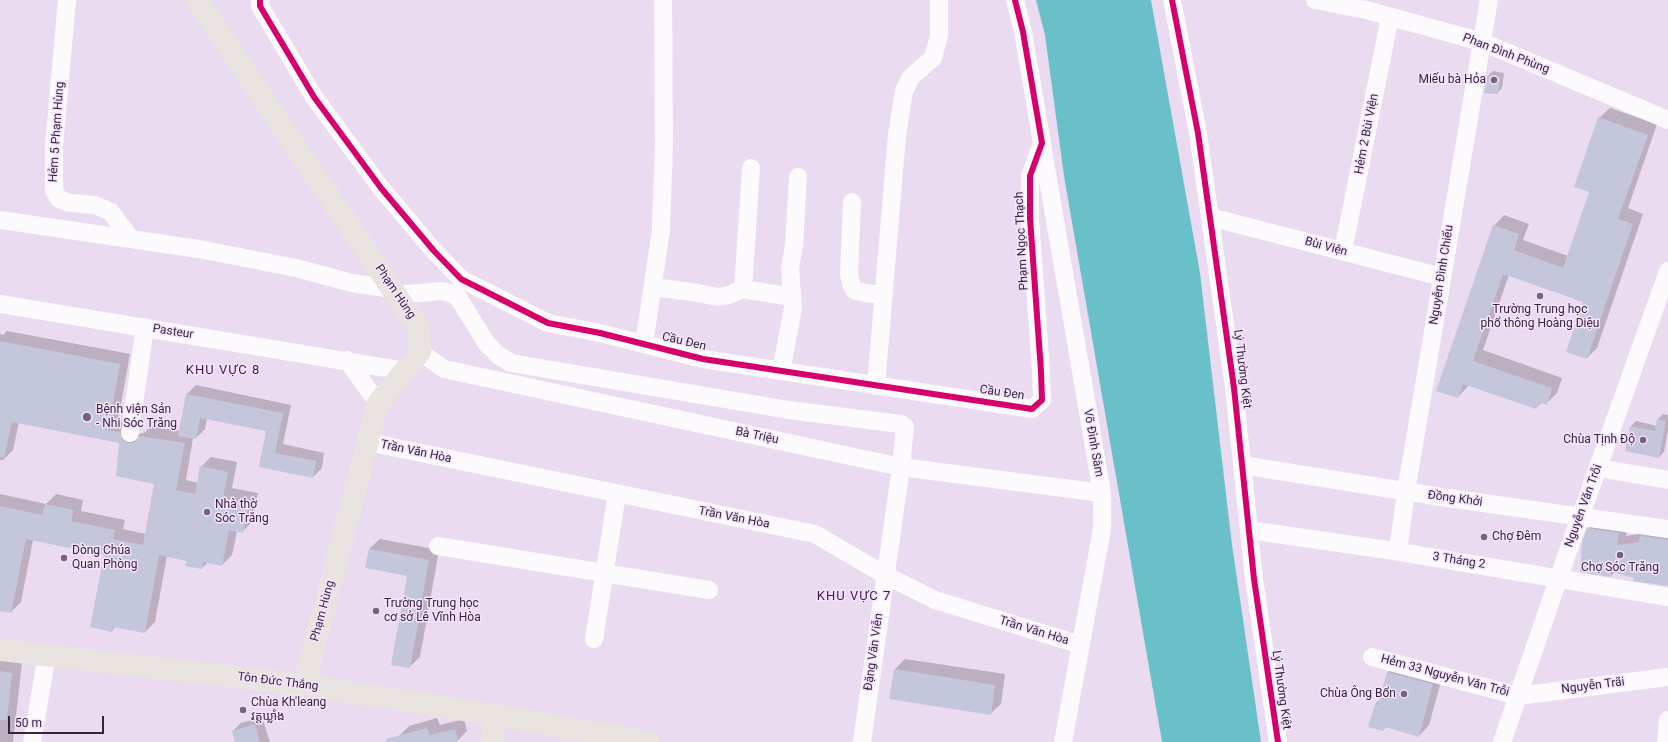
<!DOCTYPE html>
<html>
<head>
<meta charset="utf-8">
<style>
	body { margin:0 }
	#map { position:relative; width:1668px; height:742px; overflow:hidden; background:#eadbf1; font-family:Roboto,sans-serif }
	canvas { display:block }
	.scale { position:absolute; left:8px; top:716px; width:96px; height:18px; box-sizing:border-box; border:2px solid #36253d; border-top:0; padding-left:5px; font-size:12px; line-height:14px; white-space:nowrap; color:#36253d; -webkit-text-stroke:3px #f6e4fe; paint-order:stroke }
</style>
</head>
<body>
<div id="map">
<canvas width="1668" height="742"></canvas>
<div class="scale">50 m</div>
</div>
<script>
const context = document.querySelector('canvas').getContext('2d');
context.lineJoin = 'round';
function fill(path, color) { context.fillStyle = color; context.fill(path, 'evenodd'); }
const shape = rows => new Path2D(rows.map(r => 'M' + r).join(''));
function trace(path, color, width, dash) { context.strokeStyle = color; context.lineWidth = width; context.lineCap = dash ? 'butt' : 'round'; context.setLineDash(dash || []); context.stroke(path); }
function label(font, color, halo, rows, align = 'center') {
  context.font = font + ' Roboto,"Noto Sans Khmer",sans-serif'; context.lineWidth = 3; context.setLineDash([]); context.textBaseline = 'middle'; context.strokeStyle = halo; context.fillStyle = color; for (const [text, x, y, turn = 0] of rows) {
    context.save(); context.translate(x, y); context.rotate((+turn || 0) * Math.PI / 180); context.textAlign = isNaN(turn) ? turn : align; if (halo) context.strokeText(text, 0, 0); context.fillText(text, 0, 0); context.restore();
  }
}
const water = shape([
	[1036,0,1151,0,1200,273,1232,545,1261,742,1162,742,1064,176,1045,35]
]);
const shadow = shape([
	[1493,71,1504,73,1502,88,1497,93,1488,76],
	[1610,108,1657,124,1628,208,1643,214,1597,348,1587,358,1584,302,1509,275,1483,350,1562,378,1557,393,1546,404,1542,402,1536,408,1469,385,1458,397,1494,226,1504,215,1529,224,1523,240,1568,256,1590,192,1599,118],
	[7,331,130,354,118,421,130,423,139,434,144,433,151,426,180,431,187,394,196,385,291,405,283,444,324,453,322,468,313,477,261,466,268,431,207,418,205,429,196,438,193,438,186,480,198,483,201,467,211,457,237,462,232,488,258,493,252,522,242,532,237,531,232,555,222,565,208,562,202,568,188,560,167,556,155,622,145,632,116,626,112,631,105,555,33,540,21,602,11,612,0,610,0,494,46,504,56,494,83,500,81,511,125,520,123,529,146,534,155,484,120,442,19,422,13,450,3,460,0,460,0,334,3,335],
	[1663,414,1668,415,1668,430,1664,452,1659,457,1631,426,1636,421,1657,426,1658,419],
	[1598,519,1628,523,1626,536,1668,529,1668,585,1615,572,1611,576,1588,529],
	[380,539,439,550,420,657,409,667,408,575,369,549],
	[905,659,1005,674,1001,704,990,714,891,699,895,669],
	[0,660,22,663,13,742,0,742],
	[1399,662,1443,674,1429,725,1419,736,1387,726,1383,730,1375,704,1381,699,1388,672],
	[262,717,270,742,236,742,233,731,241,723],
	[437,718,440,725,464,719,467,731,457,741,453,742,401,742,399,736,409,726]
]);
const building = shape([
	[1487,76,1500,77,1498,94,1484,93],
	[1598,117,1648,135,1618,219,1633,224,1587,359,1566,352,1583,302,1503,274,1473,361,1552,388,1547,405,1539,402,1536,409,1463,384,1458,398,1436,391,1493,225,1519,234,1514,250,1563,268,1589,192,1574,187],
	[0,341,120,364,108,430,120,432,123,441,128,443,134,443,140,436,185,443,176,490,195,494,200,466,228,472,223,498,249,503,243,533,229,530,222,566,203,562,202,569,185,566,187,561,159,555,145,633,113,627,112,632,90,627,104,555,26,539,11,613,0,611,0,506,42,515,45,504,74,510,71,521,115,530,113,539,143,545,154,484,116,476,119,443,12,422,4,458,0,457],
	[186,394,283,413,275,453,316,461,313,478,259,467,266,431,200,418,196,439,178,436],
	[1657,419,1666,421,1659,458,1625,451,1630,426,1655,431],
	[1587,528,1619,533,1617,545,1639,542,1640,536,1668,540,1668,586,1633,581,1634,578,1612,572,1611,577,1580,572,1582,542],
	[369,549,429,560,410,668,391,665,407,576,365,568],
	[894,669,995,685,991,715,889,699],
	[0,671,12,673,7,720,0,720],
	[1387,672,1433,684,1419,737,1385,727,1383,731,1368,727,1375,704,1378,705],
	[255,724,260,742,235,742,232,731],
	[427,728,430,735,455,729,458,742,386,742,386,739]
]);
const minor = shape([
	[67,0,54,146,54,190,59,199,70,203,95,205,111,212,131,239],
	[260,0,260,6,314,97,381,188,434,251,461,279,548,323,600,333,703,359,1032,409,1042,400,1041,371,1030,218,1030,176,1042,143,1023,32,1015,0],
	[1172,0,1198,133,1234,388,1254,579,1278,742],
	[1315,0,1366,10,1482,42,1668,120],
	[1042,145,1102,493,1102,529,1063,742],
	[852,202,849,274,852,286,854,290,865,293,884,295],
	[1210,217,1442,277],
	[0,220,199,249,296,268,352,283,393,289],
	[1343,251,1390,17],
	[653,287,692,292,718,297,729,295,743,289,792,297],
	[743,289,751,168],
	[396,295,442,291,453,294,459,299,487,344,498,355,511,363,789,410,901,424,905,427,901,467,862,742],
	[0,304,405,371],
	[644,344,661,230,664,145,663,0],
	[420,352,444,369,901,467,1102,493],
	[347,360,378,403],
	[781,371,793,308,790,268,794,245,798,177],
	[876,386,897,135,904,91,911,77,933,58,939,36,939,0],
	[130,433,145,327],
	[368,442,815,534,885,575,935,600,1081,645],
	[1242,465,1441,497,1668,529],
	[1598,468,1668,480],
	[1249,530,1388,550,1668,597],
	[438,546,709,590],
	[1398,551,1406,492,1489,0],
	[594,639,617,494],
	[1372,657,1518,696,1668,677],
	[32,742,47,655],
	[1502,742,1566,557,1668,271],
	[1666,742,1668,720]
]);
const major = shape([
	[197,0,419,329,420,352,378,403,304,685],
	[0,650,304,685,495,715,648,742],
	[492,742,495,715]
]);
const cycleway = shape([
	[260,0,260,6,314,97,381,188,434,251,461,279,548,323,600,333,703,359,1032,409,1042,400,1041,371,1030,218,1030,176,1042,143,1023,32,1015,0],
	[1172,0,1198,133,1234,388,1254,579,1278,742]
]);
const markers = [
	[1494,80,4,"#75657c"],
	[1540,296,4,"#75657c"],
	[87,417,5,"#75657c"],
	[1643,440,4,"#75657c"],
	[207,512,4,"#75657c"],
	[1484,537,4,"#75657c"],
	[1620,555,4,"#75657c"],
	[64,558,4,"#75657c"],
	[376,611,4,"#75657c"],
	[1404,694,4,"#75657c"],
	[243,710,4,"#75657c"]
];
const streetNames = [
	["Phan Đình Phùng",1506,54,21],
	["Hẻm 5 Phạm Hùng",57,132,-86],
	["Hẻm 2 Bùi Viện",1367,134,-79],
	["Phạm Ngọc Thạch",1022,241,-93],
	["Bùi Viện",1326,247,15],
	["Nguyễn Đình Chiểu",1442,275,-81],
	["Phạm Hùng",395,292,56],
	["Pasteur",173,332,9],
	["Cầu Đen",684,342,13],
	["Lý Thường Kiệt",1242,369,83],
	["Cầu Đen",1002,393,8],
	["Bà Triệu",757,436,12],
	["Võ Đình Sâm",1093,443,80],
	["Trần Văn Hòa",416,452,12],
	["Đồng Khởi",1455,499,8],
	["Nguyễn Văn Trỗi",1584,506,-70],
	["Trần Văn Hòa",734,518,11],
	["3 Tháng 2",1459,561,9],
	["Phạm Hùng",323,611,-75],
	["Trần Văn Hòa",1034,631,17],
	["Đặng Văn Viễn",874,652,-82],
	["Hẻm 33 Nguyễn Văn Trỗi",1445,676,15],
	["Tôn Đức Thắng",278,682,7],
	["Nguyễn Trãi",1593,686,-7],
	["Lý Thường Kiệt",1281,690,82]
];
const poiNames = [
	["Miếu bà Hỏa",1486,80,"right"],
	["Trường Trung học",1540,310,"center"],
	["phổ thông Hoàng Diệu",1540,324,"center"],
	["Bệnh viện Sản",96,410],
	["- Nhi Sóc Trăng",96,424],
	["Chùa Tịnh Độ",1635,440,"right"],
	["Nhà thờ",215,505],
	["Sóc Trăng",215,519],
	["Chợ Đêm",1492,537],
	["Dòng Chúa",72,551],
	["Quan Phòng",72,565],
	["Chợ Sóc Trăng",1620,568,"center"],
	["Trường Trung học",384,604],
	["cơ sở Lê Vĩnh Hòa",384,618],
	["Chùa Ông Bổn",1396,694,"right"],
	["Chùa Kh'leang",251,703],
	["វត្តឃ្លាំង",251,717]
];
const neighbourhoodNames = [
	["KHU VỰC 8",223,371],
	["KHU VỰC 7",854,597]
];
fill(water, '#6ac0c8');
fill(shadow, '#0003');
fill(building, '#c4c6dc');
trace(minor, '#fcfafd', 18);
trace(major, '#eae4e1', 22);
trace(cycleway, '#d6006c', 6);
for (const [x, y, r, color] of markers) { const dot = new Path2D(); dot.arc(x, y, r, 0, 2 * Math.PI); context.fillStyle = color; context.fill(dot); trace(dot, '#f6e4fe', 1.5); }
label('12px', '#36253d', '#f6e4fe', streetNames);
label('12px', '#36253d', '#f6e4fe', poiNames, 'left');
context.letterSpacing = '1px';
label('13px', '#3f194c', '#f6e4fe', neighbourhoodNames);
context.letterSpacing = '0px';
</script>
</body>
</html>
